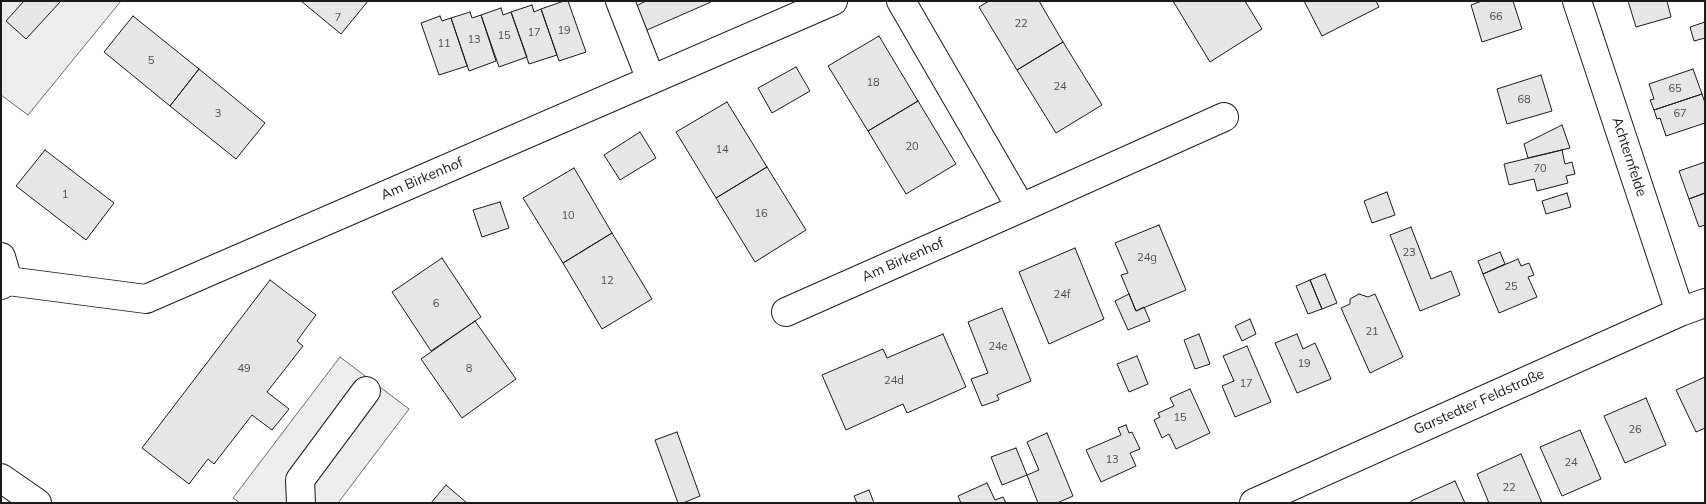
<!DOCTYPE html>
<html>
<head>
<meta charset="utf-8">
<style>
	body { margin:0 }
	#map { position:relative; width:1706px; height:504px; overflow:hidden; background:#fff; font-family:Mulish,sans-serif }
	canvas { display:block }
	.frame { position:absolute; inset:0; border:2px solid #1a1a1a; pointer-events:none }
</style>
</head>
<body>
<div id="map">
<canvas width="1706" height="504"></canvas>
<div class="frame"></div>
</div>
<script>
const context = document.querySelector('canvas').getContext('2d');
context.lineJoin = 'round';
function fill(path, color) { context.fillStyle = color; context.fill(path, 'evenodd'); }
const shape = rows => new Path2D(rows.map(r => 'M' + r).join(''));
function trace(path, color, width, dash) { context.strokeStyle = color; context.lineWidth = width; context.lineCap = dash ? 'butt' : 'round'; context.setLineDash(dash || []); context.stroke(path); }
function label(font, color, halo, rows, align = 'center') {
  context.font = font + ' Mulish,sans-serif'; context.lineWidth = 4; context.setLineDash([]); context.textBaseline = 'middle'; context.strokeStyle = halo; context.fillStyle = color; for (const [text, x, y, turn = 0] of rows) {
    context.save(); context.translate(x, y); context.rotate((+turn || 0) * Math.PI / 180); context.textAlign = isNaN(turn) ? turn : align; if (halo) context.strokeText(text, 0, 0); context.fillText(text, 0, 0); context.restore();
  }
}
const built = shape([
	[1,1,121,1,28,115,1,95,1,1],
	[340,357,409,409,338,503,240,503,233,498,340,357]
]);
const building = shape([
	[24,1,61,1,26,39,6,21,24,1],
	[301,1,368,1,341,34,301,1],
	[564,1,568,1,586,52,559,61,541,9,564,1],
	[646,1,711,1,711,2,647,30,636,6,646,1],
	[989,1,1039,1,1063,42,1017,70,979,7,989,1],
	[1173,1,1245,1,1262,29,1210,62,1173,1],
	[1304,1,1376,1,1379,7,1322,36,1304,1],
	[1513,1,1522,29,1482,42,1471,5,1482,1,1513,1],
	[1628,1,1667,1,1671,17,1636,27,1628,1],
	[532,5,534,12,541,9,557,55,529,64,511,12,532,5],
	[501,8,503,15,511,12,527,57,499,67,481,15,501,8],
	[470,12,472,18,481,15,496,61,469,71,451,18,470,12],
	[133,16,199,69,170,106,104,52,133,16],
	[440,16,442,21,451,18,467,66,439,75,421,23,440,16],
	[1705,22,1705,38,1694,41,1690,27,1705,22],
	[879,36,918,101,868,131,828,66,879,36],
	[1063,42,1102,105,1056,133,1017,70,1063,42],
	[796,67,810,91,772,113,758,88,796,67],
	[199,69,265,123,236,159,170,106,199,69],
	[1693,69,1702,94,1654,110,1650,100,1654,99,1649,84,1693,69],
	[1541,75,1552,111,1507,124,1497,89,1541,75],
	[1702,94,1705,103,1705,123,1666,136,1660,118,1657,119,1654,110,1702,94],
	[918,101,956,164,906,194,868,131,918,101],
	[727,102,767,167,716,198,676,132,727,102],
	[1562,125,1570,148,1528,158,1524,144,1562,125],
	[640,132,656,158,620,180,604,155,640,132],
	[45,150,114,203,86,240,16,186,45,150],
	[1562,150,1565,164,1572,162,1575,174,1566,176,1568,183,1537,191,1534,179,1509,185,1504,164,1562,150],
	[1705,162,1705,193,1689,199,1679,171,1705,162],
	[767,167,806,230,755,262,716,198,767,167],
	[574,168,612,233,563,263,523,198,574,168],
	[1387,192,1395,215,1372,223,1364,201,1387,192],
	[1567,193,1571,207,1546,214,1542,201,1567,193],
	[1705,193,1705,225,1699,227,1689,199,1705,193],
	[500,202,509,228,482,237,473,210,500,202],
	[1159,225,1186,290,1136,311,1121,275,1128,273,1115,243,1159,225],
	[1411,227,1431,279,1451,271,1460,295,1420,311,1390,235,1411,227],
	[612,233,652,299,602,329,563,263,612,233],
	[1075,248,1104,319,1049,344,1019,272,1075,248],
	[1500,252,1505,264,1483,274,1478,261,1500,252],
	[442,258,481,317,431,351,392,292,442,258],
	[1518,259,1521,266,1529,263,1534,275,1528,277,1537,297,1499,313,1483,274,1518,259],
	[1325,274,1337,303,1322,309,1310,280,1325,274],
	[270,280,316,315,297,341,303,346,267,392,289,409,272,430,252,415,214,464,208,459,189,484,142,448,270,280],
	[1310,280,1322,309,1308,314,1296,286,1310,280],
	[1129,294,1136,311,1144,307,1150,321,1128,330,1115,301,1129,294],
	[1359,294,1368,297,1375,294,1403,357,1370,373,1341,308,1350,304,1350,299,1359,294],
	[1002,308,1031,381,997,395,999,400,982,406,971,379,988,373,968,322,1002,308],
	[1250,319,1256,334,1242,341,1235,326,1250,319],
	[475,321,516,379,462,418,421,359,475,321],
	[943,334,966,387,907,413,903,404,846,430,822,375,883,349,887,358,943,334],
	[1199,334,1210,364,1195,369,1184,340,1199,334],
	[1297,334,1303,349,1315,343,1331,379,1297,393,1275,343,1297,334],
	[1247,346,1271,402,1235,417,1222,386,1234,381,1223,356,1247,346],
	[1137,356,1148,384,1129,392,1117,364,1137,356],
	[1705,377,1705,428,1696,432,1676,390,1705,377],
	[1190,389,1210,433,1176,449,1169,434,1162,438,1154,420,1160,417,1158,413,1174,406,1170,398,1190,389],
	[1646,398,1666,445,1625,463,1604,416,1646,398],
	[1126,425,1129,433,1132,432,1140,449,1130,453,1136,466,1101,482,1086,450,1121,435,1118,428,1126,425],
	[1580,430,1601,479,1562,496,1540,447,1580,430],
	[677,432,700,496,683,503,678,503,655,440,677,432],
	[1047,433,1073,496,1057,503,1038,503,1027,475,1039,470,1027,442,1047,433],
	[1016,448,1027,475,1002,485,991,457,1016,448],
	[1521,454,1542,503,1489,503,1477,474,1521,454],
	[1455,481,1465,503,1411,503,1411,501,1455,481],
	[987,483,995,500,1003,497,1006,503,961,503,958,496,987,483],
	[446,485,467,503,431,503,446,485],
	[869,490,874,503,857,503,854,496,869,490]
]);
const minor = shape([
	[620,1,651,80],
	[1577,1,1680,312],
	[1021,208,1224,117],
	[1,257,8,281],
	[1,285,8,281,146,299,833,1],
	[786,312,1021,208,901,1],
	[1,478,37,503],
	[301,503,300,480,366,391],
	[1254,503,1680,312,1705,303]
]);
const numberNames = [
	["66",1496,17],
	["7",338,18],
	["22",1021,24],
	["19",564,31],
	["17",534,33],
	["15",504,36],
	["13",474,40],
	["11",444,44],
	["5",151,61],
	["18",873,83],
	["24",1060,87],
	["65",1675,89],
	["68",1524,100],
	["3",218,114],
	["67",1680,114],
	["20",912,147],
	["14",722,150],
	["70",1540,169],
	["1",65,195],
	["16",761,214],
	["10",568,216],
	["23",1409,253],
	["24g",1147,258],
	["12",607,281],
	["25",1511,287],
	["24f",1062,295],
	["6",436,304],
	["21",1372,332],
	["24e",998,347],
	["19",1304,364],
	["49",244,369],
	["8",469,369],
	["24d",894,381],
	["17",1246,384],
	["15",1180,418],
	["26",1635,430],
	["13",1112,460],
	["24",1571,463],
	["22",1509,488]
];
const streetNames = [
	["Achternfelde",1629,157,72],
	["Am Birkenhof",422,179,-23],
	["Am Birkenhof",903,260,-24],
	["Garstedter Feldstraße",1479,402,-24]
];
fill(built, '#ededed');
trace(built, '#6a6a6a', 1);
fill(building, '#e6e6e6');
trace(building, '#1a1a1a', 1);
trace(minor, '#1a1a1a', 30);
trace(minor, '#fff', 28);
label('11px', '#4d4d4d', null, numberNames);
label('14px', '#1a1a1a', '#fff', streetNames);
</script>
</body>
</html>
